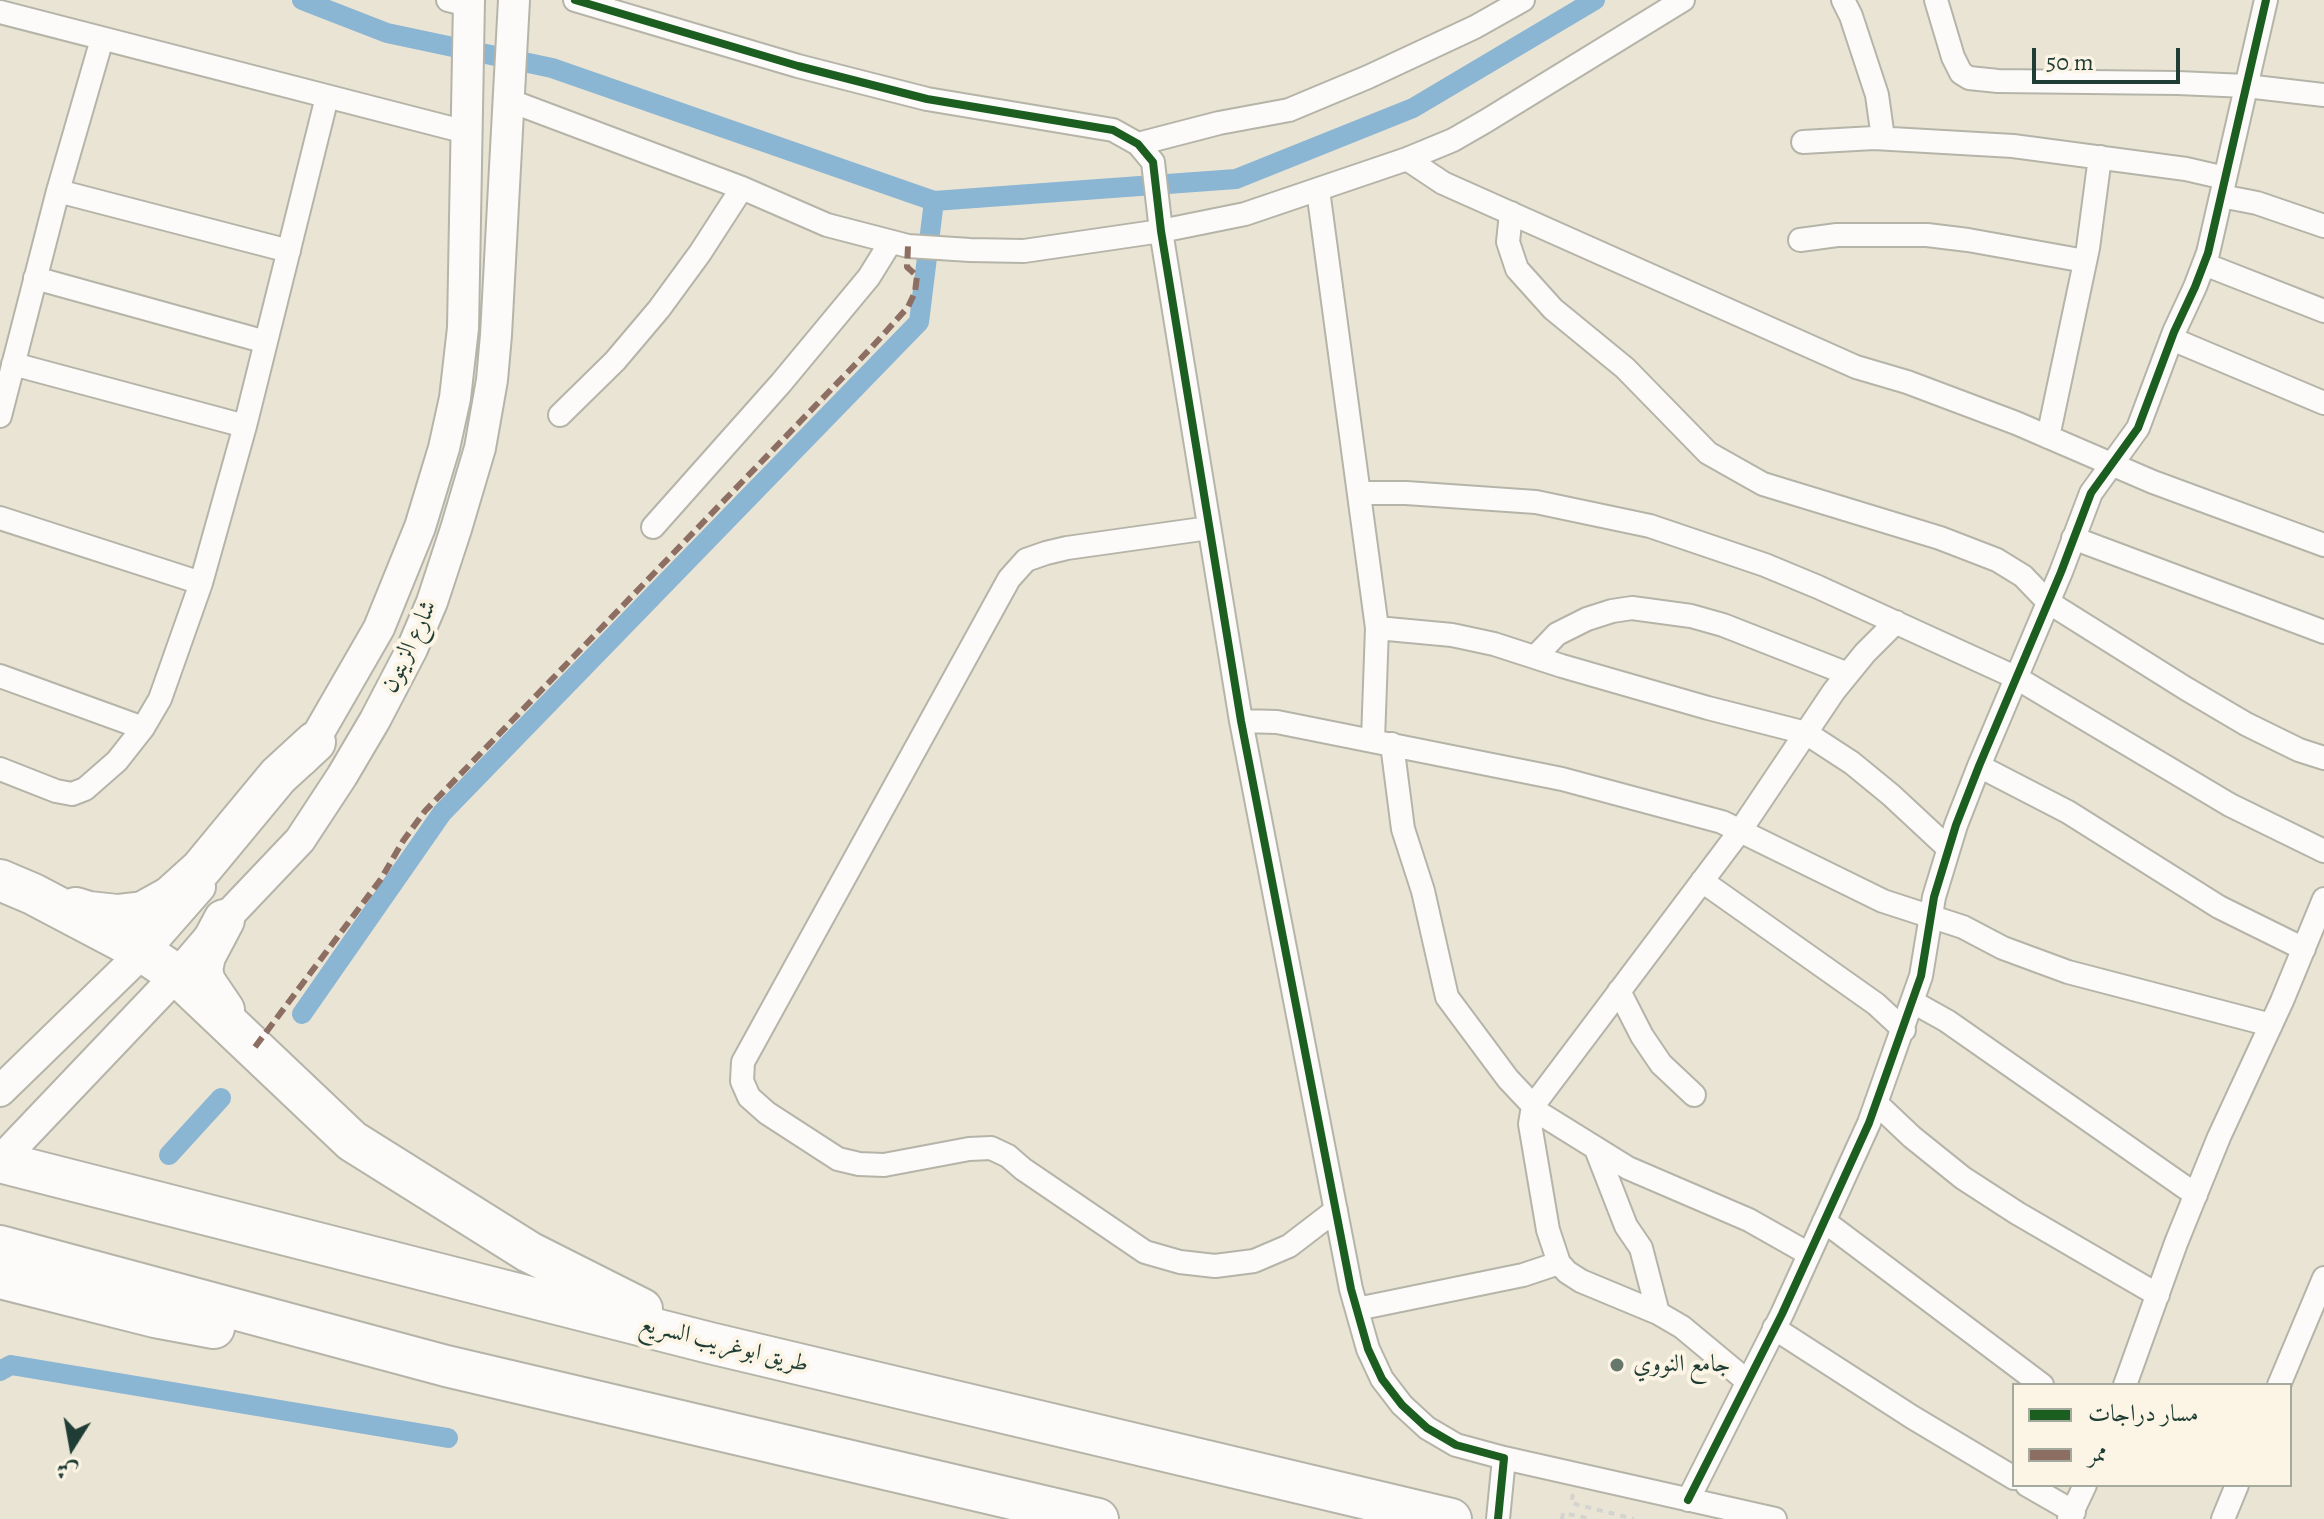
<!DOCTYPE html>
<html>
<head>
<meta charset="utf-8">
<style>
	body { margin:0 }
	#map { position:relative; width:2324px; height:1519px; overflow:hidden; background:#eae4d4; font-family:Alegreya,Amiri,serif }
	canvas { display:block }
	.legend { position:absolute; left:2012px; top:1383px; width:280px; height:104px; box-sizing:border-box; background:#fcf5e5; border:2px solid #a4ab9e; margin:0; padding:10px 14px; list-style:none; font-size:24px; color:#1f3d34 }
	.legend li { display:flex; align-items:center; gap:16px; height:40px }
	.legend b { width:40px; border:2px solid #a4ab9e }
	.north { position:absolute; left:32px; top:1407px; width:80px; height:80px; -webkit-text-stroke:6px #fcf5e5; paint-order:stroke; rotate:191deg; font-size:22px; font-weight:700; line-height:32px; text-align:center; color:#1f3d34 }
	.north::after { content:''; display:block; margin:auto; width:28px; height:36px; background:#1f3d34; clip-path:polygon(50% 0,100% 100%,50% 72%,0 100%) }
	.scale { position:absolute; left:2032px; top:48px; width:148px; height:36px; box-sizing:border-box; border:4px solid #1f3d34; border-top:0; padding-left:10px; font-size:24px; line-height:28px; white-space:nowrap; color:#1f3d34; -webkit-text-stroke:6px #fcf5e5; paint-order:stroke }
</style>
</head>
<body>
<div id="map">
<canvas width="2324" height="1519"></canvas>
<ul class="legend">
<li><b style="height:10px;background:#1b5e20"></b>مسار دراجات</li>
<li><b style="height:10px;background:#8d6e63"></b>ممر</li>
</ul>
<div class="north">ش</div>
<div class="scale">50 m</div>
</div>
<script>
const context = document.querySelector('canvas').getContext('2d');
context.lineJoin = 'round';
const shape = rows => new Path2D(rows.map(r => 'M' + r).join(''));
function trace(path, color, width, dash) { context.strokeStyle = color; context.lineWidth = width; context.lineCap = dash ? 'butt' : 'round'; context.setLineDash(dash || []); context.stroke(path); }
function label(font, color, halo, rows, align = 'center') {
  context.font = font + ' Alegreya,Amiri,serif'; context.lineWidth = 8; context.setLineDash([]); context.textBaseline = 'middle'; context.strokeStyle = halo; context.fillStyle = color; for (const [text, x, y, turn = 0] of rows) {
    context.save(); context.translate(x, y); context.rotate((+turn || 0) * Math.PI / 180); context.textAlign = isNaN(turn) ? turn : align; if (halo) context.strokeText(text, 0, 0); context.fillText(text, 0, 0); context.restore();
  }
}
const canal = shape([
	[302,0,387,33,552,68,934,201,1236,179,1413,108,1595,0],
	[302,1014,442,813,919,322,934,201],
	[169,1155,221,1098],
	[0,1371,11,1365,448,1438]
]);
const path = shape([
	[1573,1494,1571,1503,1634,1519],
	[1562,1519,1563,1513,1592,1519]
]);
const minor = shape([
	[448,0,469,5],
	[575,0,798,66,927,99,1113,130,1138,144,1153,162,1161,231,1241,721,1351,1289,1368,1349,1382,1379,1402,1405,1427,1428,1456,1445,1504,1458,1498,1519],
	[1843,0,1851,16,1877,95,1883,138],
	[1936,0,1953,57,1961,73,1969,78,1998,81,2178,83,2246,86,2324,95],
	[0,12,466,132],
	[508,100,742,188,827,225,908,246,970,250,1024,251,1161,231,1245,214,1407,159,1453,140,1486,121,1683,0],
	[1803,142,1874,138,2013,146,2186,169,2225,178],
	[1138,144,1219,123,1289,110,1368,77,1475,27,1523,0],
	[1407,159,1443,183,1856,367,1907,382,2016,423,2153,482,2324,545],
	[1318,190,1377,628,1373,740],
	[58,191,289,251],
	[2221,196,2257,203,2324,226],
	[1511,213,1508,242,1517,269,1553,309,1625,368,1708,453,1763,484,1940,538,1997,560,2023,576,2048,602,2185,688,2246,724,2299,750,2324,758],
	[1800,240,1837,235,1927,235,1968,240,2085,261],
	[2204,264,2324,311],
	[35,278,266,342],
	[2172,339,2324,403],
	[13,364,245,426],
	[560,415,615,361,659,309,700,253,742,188],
	[0,416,58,191,102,39],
	[2048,437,2088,248,2100,157],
	[1360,493,1406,493,1536,502,1650,526,1765,565,1818,587,2015,677,2230,805,2324,851],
	[0,518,201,583],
	[653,527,781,383,869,277,890,243],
	[1209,528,1067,548,1046,553,1026,560,1009,579,743,1062,742,1081,749,1097,767,1113,838,1159,859,1164,884,1165,969,1149,991,1148,1008,1156,1023,1169,1145,1252,1180,1262,1215,1266,1254,1261,1289,1246,1336,1210],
	[2073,538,2324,632],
	[1377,628,1452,635,1494,644,1562,666,1708,708,1806,733,1852,763,1891,795,1948,848],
	[1535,657,1557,634,1587,619,1612,611,1632,608,1691,616,1723,625,1848,674],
	[0,676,143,728],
	[1241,721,1277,722,1562,779,1722,822,1883,901,1963,927,2003,948,2068,972,2271,1025],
	[1392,744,1403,829,1423,891,1447,997,1508,1079,1541,1114,1628,1168,1749,1220,1809,1254],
	[1979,766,2068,812,2219,907,2304,949],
	[0,769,56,791,72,794,85,789,117,761,143,728,160,699,201,583,245,426,327,97],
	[1702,881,1876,1004,1904,1030],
	[1619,991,1642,1036,1661,1064,1694,1095],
	[1913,1002,1947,1021,2196,1195],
	[1876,1103,1912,1137,1963,1178,2017,1213,2158,1295],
	[1596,1149,1626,1226,1641,1248,1658,1313],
	[1824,1221,2042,1385],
	[1357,1309,1523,1275,1559,1263],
	[1774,1328,1912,1417,2014,1478],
	[1747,1381,1682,1327,1658,1313,1581,1281,1567,1272,1559,1263,1548,1230,1530,1124,1533,1106,1740,831,1834,691,1865,653,1896,622],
	[2125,1385,2176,1243,2219,1137,2282,1001,2324,899],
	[2279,1385,2324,1278],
	[1504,1458,1775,1519],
	[2027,1485,2074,1512],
	[1688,1500,1782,1314,1869,1123,1921,976,1934,897,1956,825,1979,766,2061,572,2091,493,2138,428,2174,332,2195,287,2208,253,2266,0],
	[2069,1519,2085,1485],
	[2223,1519,2237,1485]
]);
const secondary = shape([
	[303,760,379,628,420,527,444,448,455,398,463,328,469,0],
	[0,1091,143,952,200,887],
	[0,1161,177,975,224,920,300,840,342,776,375,720,412,649,432,602,456,529,480,448,492,380,496,335,514,0]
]);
const motorway = shape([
	[0,880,33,894,143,952,177,975,352,1141,529,1252,642,1309],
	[76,908,89,912,117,915,143,912,170,897,201,869,278,776,315,742],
	[224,920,205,956,202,970,205,982,224,1010],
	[0,1162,710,1343,1451,1519],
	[0,1246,446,1366,1098,1519],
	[0,1278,155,1317,214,1328]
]);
const quiet = shape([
	[255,1047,381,879,403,841,425,811,872,347,908,307,915,292,917,276,907,267,908,246]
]);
const cycleway = shape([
	[575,0,798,66,927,99,1113,130,1138,144,1153,162,1161,231,1241,721,1351,1289,1368,1349,1382,1379,1402,1405,1427,1428,1456,1445,1504,1458,1498,1519],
	[1688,1500,1782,1314,1869,1123,1921,976,1934,897,1956,825,1979,766,2061,572,2091,493,2138,428,2174,332,2195,287,2208,253,2266,0]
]);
const markers = [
	[1617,1365,8,"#66776c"]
];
const streetNames = [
	["شارع الزيتون",410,647,-65],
	["طريق ابوغريب السريع",724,1345,14]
];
const poiNames = [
	["جامع النووي",1633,1365]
];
trace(canal, '#8ab5d3', 20);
trace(minor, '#b5b4a9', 26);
trace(secondary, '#b5b4a9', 34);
trace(motorway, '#b5b4a9', 44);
trace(path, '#d3d4cf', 4, [6, 6]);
trace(minor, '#fcfbf9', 22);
trace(secondary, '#fcfbf9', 30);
trace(motorway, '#fcfbf9', 40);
trace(quiet, '#8d6e63', 6, [12, 6]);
trace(cycleway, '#1b5e20', 8);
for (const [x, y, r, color] of markers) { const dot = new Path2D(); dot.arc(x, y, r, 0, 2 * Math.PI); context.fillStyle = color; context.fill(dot); trace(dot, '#fcf5e5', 3); }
label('24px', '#1f3d34', '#fcf5e5', streetNames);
label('24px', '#1f3d34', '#fcf5e5', poiNames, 'left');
</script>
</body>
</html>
